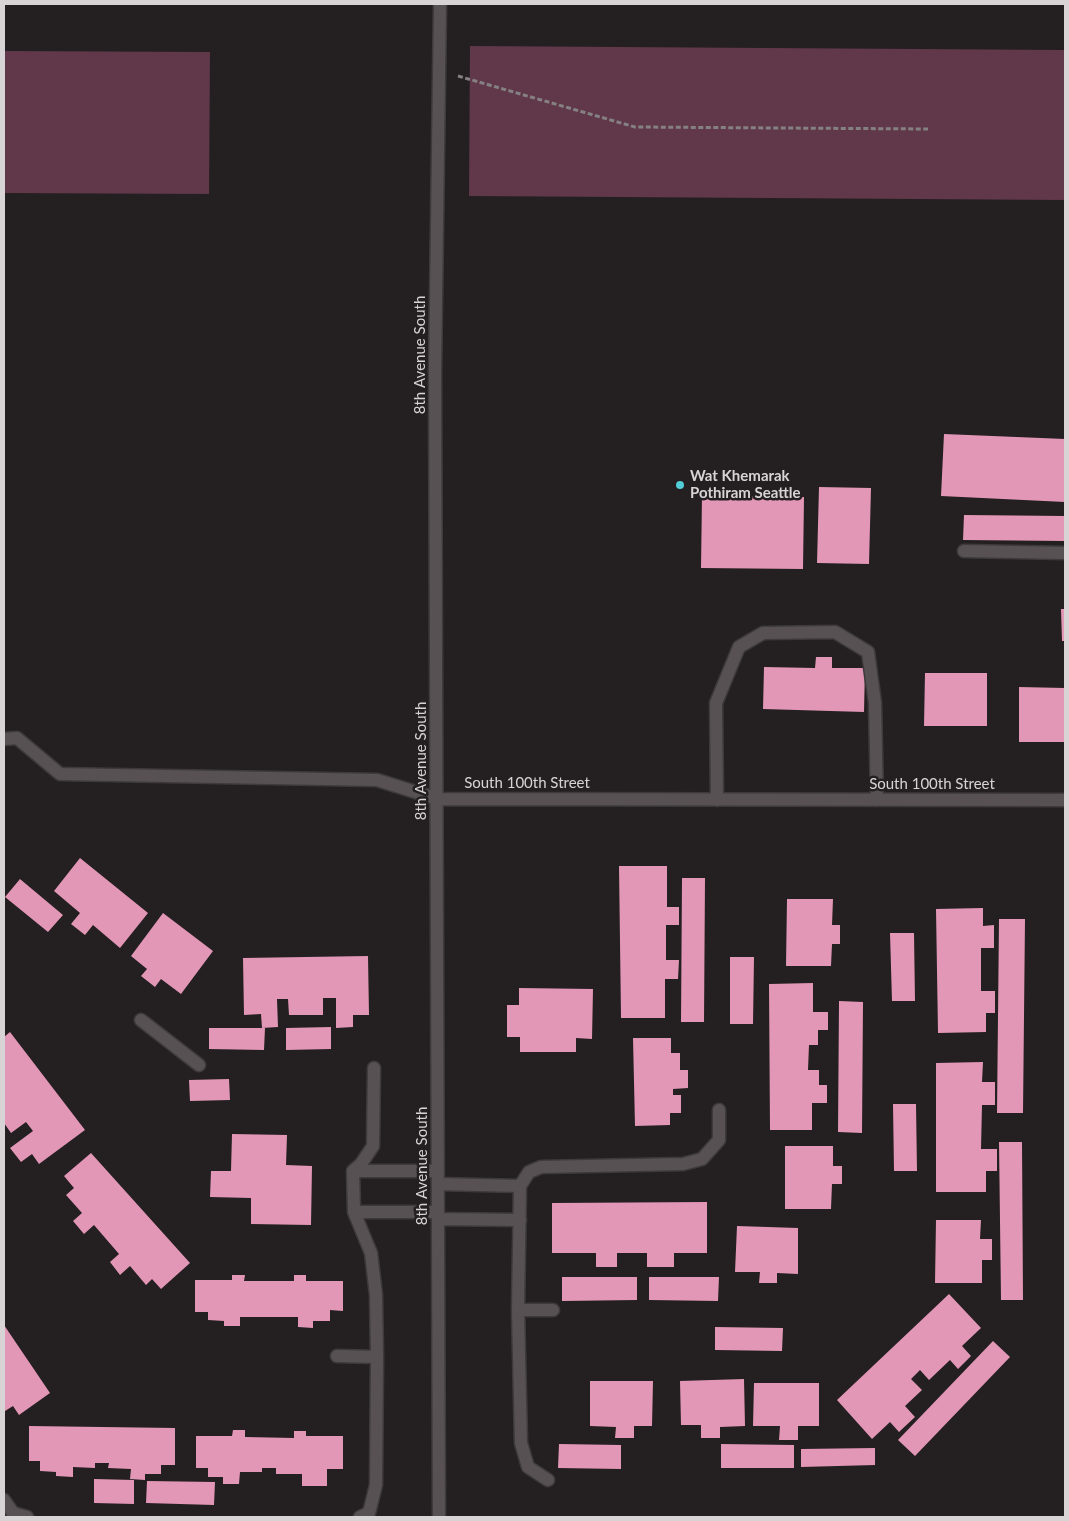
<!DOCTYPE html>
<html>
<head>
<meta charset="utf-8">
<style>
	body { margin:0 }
	#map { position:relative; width:1069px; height:1521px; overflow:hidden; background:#241f21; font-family:Lato,sans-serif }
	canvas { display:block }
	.frame { position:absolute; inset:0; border:5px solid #d8d4d6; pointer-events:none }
</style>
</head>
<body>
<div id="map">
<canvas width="1069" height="1521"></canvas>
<div class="frame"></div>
</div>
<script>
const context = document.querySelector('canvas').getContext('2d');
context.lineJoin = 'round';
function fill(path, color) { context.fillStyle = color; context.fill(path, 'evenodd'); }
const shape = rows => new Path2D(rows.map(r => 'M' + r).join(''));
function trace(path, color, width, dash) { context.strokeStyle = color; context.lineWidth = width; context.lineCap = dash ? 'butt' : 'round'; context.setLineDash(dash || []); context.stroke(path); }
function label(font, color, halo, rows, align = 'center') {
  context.font = font + ' Lato,sans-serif'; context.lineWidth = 5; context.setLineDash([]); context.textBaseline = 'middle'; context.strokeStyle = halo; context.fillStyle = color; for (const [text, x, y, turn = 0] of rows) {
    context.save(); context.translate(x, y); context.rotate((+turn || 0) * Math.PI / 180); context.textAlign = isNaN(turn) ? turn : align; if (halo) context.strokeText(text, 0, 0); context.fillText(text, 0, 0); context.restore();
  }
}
const green = shape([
	[470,46,1065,50,1065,200,469,196],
	[4,51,210,52,209,194,4,193]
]);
const building = shape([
	[944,434,1065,439,1065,502,941,496],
	[819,487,871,488,869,564,817,563],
	[702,495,804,497,803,569,701,568],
	[964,515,1065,516,1065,541,963,540],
	[1061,609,1065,609,1065,641,1062,641],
	[816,657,832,657,832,668,865,668,864,712,763,709,764,667,815,668],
	[925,673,987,673,987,726,924,726],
	[1019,687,1065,688,1065,742,1019,742],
	[80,858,148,913,120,948,93,925,85,935,71,924,80,913,54,891],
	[619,866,667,866,667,907,679,907,679,925,666,925,666,960,679,960,678,979,665,979,665,1018,621,1018],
	[682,878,705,878,704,1022,681,1022],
	[20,879,63,915,48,932,5,897],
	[787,899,833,899,832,925,840,925,840,944,832,944,831,966,786,966],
	[983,908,983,926,994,925,994,948,981,948,981,991,995,991,995,1013,986,1013,986,1032,938,1033,936,909],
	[163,913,213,951,181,994,161,979,155,987,141,976,147,969,131,956],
	[999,919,1025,919,1023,1113,997,1113],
	[890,933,914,933,915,1001,892,1001],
	[368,956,369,1015,353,1015,353,1027,336,1028,336,998,323,998,323,1015,289,1015,288,999,277,999,278,1027,262,1028,261,1014,244,1015,243,958],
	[730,957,754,957,753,1024,730,1024],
	[813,983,813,1012,828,1012,828,1030,818,1030,818,1045,809,1045,808,1070,819,1070,819,1085,827,1085,827,1103,812,1103,812,1130,770,1130,769,984],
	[519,988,593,989,592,1039,576,1038,576,1052,520,1052,520,1037,507,1037,507,1005,519,1005],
	[839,1001,863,1002,862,1133,838,1132],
	[331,1027,331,1049,286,1050,286,1028],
	[209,1028,265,1028,264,1050,209,1049],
	[10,1032,85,1130,39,1164,32,1154,21,1162,10,1148,33,1131,26,1122,11,1133,4,1123,4,1037],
	[633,1038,671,1038,671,1053,680,1053,680,1070,688,1070,688,1088,673,1089,673,1095,681,1095,681,1113,670,1113,670,1125,635,1126],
	[983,1062,982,1082,995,1082,995,1105,982,1105,981,1149,997,1149,997,1171,986,1171,986,1192,936,1192,936,1063],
	[229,1079,230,1100,190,1101,189,1080],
	[893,1104,916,1104,917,1171,894,1171],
	[232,1134,287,1135,286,1165,312,1166,311,1225,251,1224,251,1198,210,1197,211,1171,231,1171],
	[999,1142,1022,1142,1023,1300,1001,1300],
	[785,1146,833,1146,833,1166,842,1166,842,1184,832,1184,831,1209,785,1209],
	[91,1153,190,1263,161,1289,152,1279,146,1285,130,1266,120,1275,110,1262,119,1254,94,1225,84,1234,73,1221,82,1213,66,1195,74,1188,64,1176],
	[707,1202,707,1253,674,1253,674,1267,647,1267,647,1253,617,1253,617,1267,596,1267,596,1253,552,1253,552,1203],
	[936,1220,981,1220,980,1239,992,1239,992,1260,982,1260,982,1283,935,1283],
	[737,1226,798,1228,798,1274,777,1273,777,1283,759,1283,760,1272,735,1272],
	[232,1275,245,1275,244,1281,294,1281,294,1275,306,1275,306,1281,343,1281,343,1311,330,1310,330,1321,313,1321,313,1328,298,1327,298,1317,240,1317,240,1326,224,1326,224,1321,208,1320,208,1312,195,1312,195,1280,232,1280],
	[562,1277,637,1277,637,1300,562,1301],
	[649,1277,719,1277,718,1301,649,1300],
	[949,1294,981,1328,962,1346,971,1356,958,1369,950,1360,929,1380,920,1370,911,1379,922,1390,905,1406,915,1417,899,1432,890,1422,872,1439,837,1400],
	[4,1325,50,1393,19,1415,13,1406,5,1411,4,1410],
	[715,1327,783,1328,782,1351,715,1350],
	[993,1341,1010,1357,915,1456,898,1440],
	[744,1379,745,1426,720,1427,720,1438,701,1438,701,1425,681,1425,680,1381],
	[590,1381,653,1381,652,1426,634,1426,634,1438,615,1438,616,1427,590,1426],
	[754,1383,819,1383,819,1426,798,1426,798,1440,779,1440,780,1426,753,1426],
	[29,1426,175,1428,175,1465,161,1465,161,1474,145,1474,145,1480,130,1479,131,1469,108,1468,109,1463,95,1463,95,1468,73,1467,73,1477,56,1476,56,1472,40,1471,40,1461,29,1461],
	[233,1430,245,1430,245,1437,294,1438,294,1431,306,1431,306,1436,343,1436,343,1469,327,1469,327,1486,302,1486,302,1474,276,1474,276,1468,262,1468,262,1472,240,1472,239,1484,223,1484,223,1477,208,1477,208,1468,196,1468,196,1436,232,1436],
	[559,1444,621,1445,621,1469,558,1468],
	[721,1444,794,1445,794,1468,721,1468],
	[875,1448,875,1465,801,1467,801,1449],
	[94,1479,134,1480,134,1504,94,1503],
	[147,1481,215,1482,214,1505,146,1503]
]);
const path = shape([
	[458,76,635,127,928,129]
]);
const minor = shape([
	[964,551,1065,553],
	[4,739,17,738,60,774,377,780,438,799,1065,800],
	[717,800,716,703,739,647,763,633,835,632,868,652,875,703,877,800],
	[141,1020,199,1065],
	[353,1171,438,1171],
	[438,1184,520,1186],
	[354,1212,438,1212],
	[438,1219,520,1220],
	[518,1310,553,1310],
	[337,1356,377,1357],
	[548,1480,528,1467,521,1443,518,1310,520,1186,529,1172,541,1167,683,1164,702,1159,719,1140,719,1110],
	[4,1500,13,1513,27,1517],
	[360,1517,369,1513,376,1485,377,1357,376,1295,371,1253,354,1212,353,1171,361,1164,373,1146,374,1068],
	[439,1517,435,372,440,4]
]);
const markers = [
	[680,485,5,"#52ccd6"]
];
const streetNames = [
	["8th Avenue South",420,355,-90],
	["8th Avenue South",421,761,-90],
	["South 100th Street",527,783],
	["South 100th Street",932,784],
	["8th Avenue South",422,1166,-90]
];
const poiNames = [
	["Wat Khemarak",690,476],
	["Pothiram Seattle",690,493]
];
fill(green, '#613849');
fill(building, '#e397b6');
trace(minor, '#3e3a3c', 15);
trace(path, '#858183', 3, [5, 2.5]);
trace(minor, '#575153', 12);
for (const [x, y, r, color] of markers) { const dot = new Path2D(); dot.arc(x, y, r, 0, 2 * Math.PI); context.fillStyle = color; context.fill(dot); trace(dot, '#241f21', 2); }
label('15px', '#d8d4d6', '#241f21', streetNames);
label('bold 15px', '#d8d4d6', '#241f21', poiNames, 'left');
</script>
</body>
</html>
